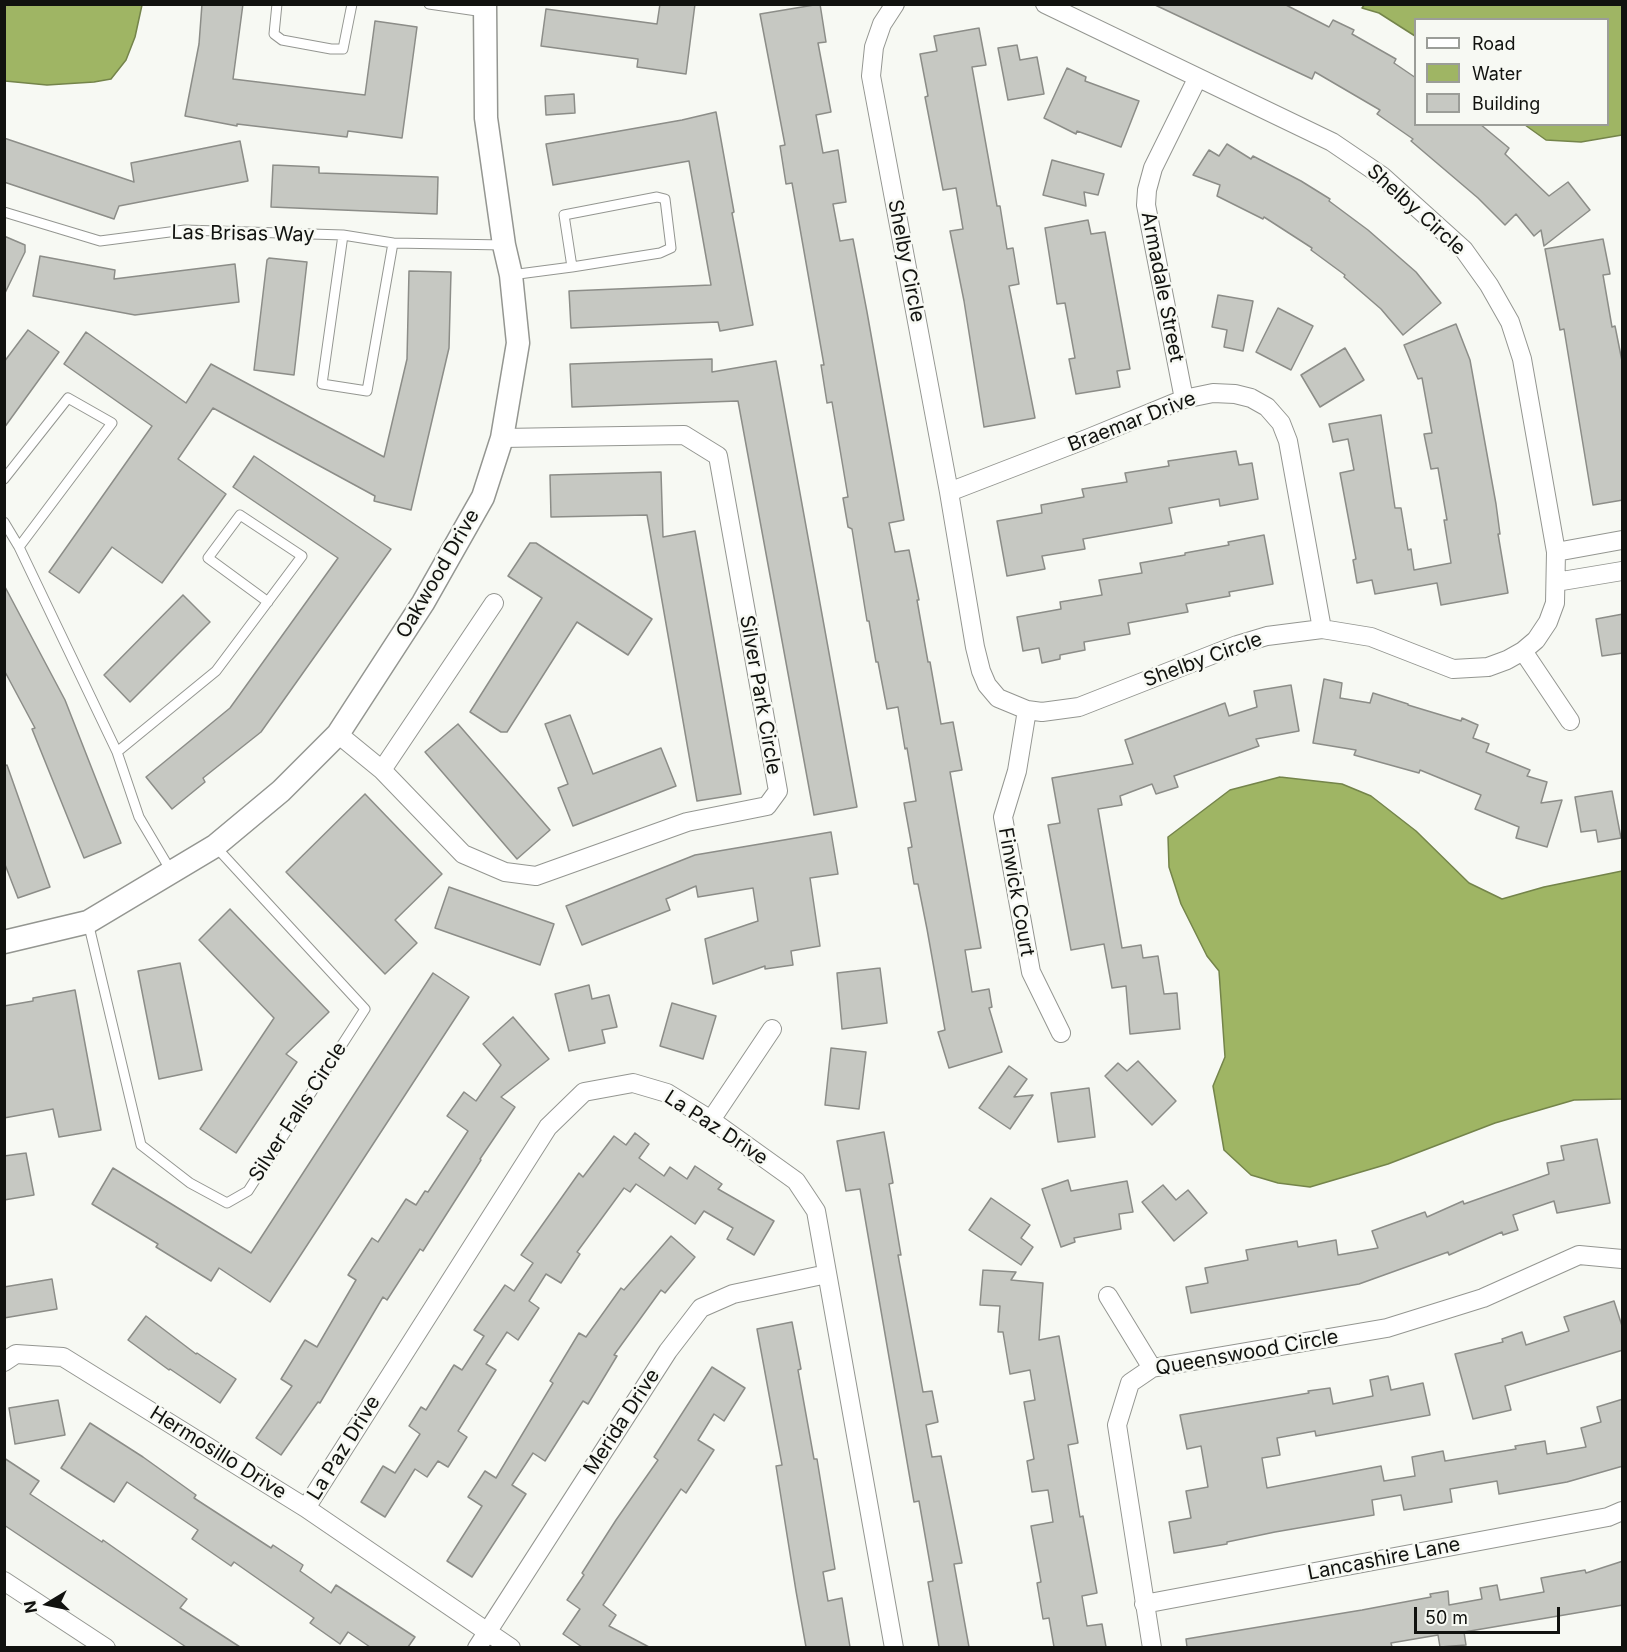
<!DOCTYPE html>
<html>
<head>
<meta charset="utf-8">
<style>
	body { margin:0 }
	#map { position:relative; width:1627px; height:1652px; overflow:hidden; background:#f7f9f3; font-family:Inter,sans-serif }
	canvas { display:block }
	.frame { position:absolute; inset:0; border:6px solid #11120f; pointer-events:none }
	.legend { position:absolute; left:1414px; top:18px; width:195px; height:108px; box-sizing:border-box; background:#f7f9f3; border:2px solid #9b9d98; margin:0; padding:8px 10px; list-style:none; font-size:18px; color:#11120f }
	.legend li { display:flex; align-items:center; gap:12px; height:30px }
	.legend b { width:30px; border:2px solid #9b9d98 }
	.north { position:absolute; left:18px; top:1574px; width:60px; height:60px; -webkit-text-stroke:4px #f7f9f3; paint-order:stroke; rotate:260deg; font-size:16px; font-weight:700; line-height:24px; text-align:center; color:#11120f }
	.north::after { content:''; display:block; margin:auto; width:21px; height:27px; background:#11120f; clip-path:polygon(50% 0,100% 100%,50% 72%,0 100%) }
	.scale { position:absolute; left:1414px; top:1607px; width:146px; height:27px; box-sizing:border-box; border:3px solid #11120f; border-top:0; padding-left:8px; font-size:18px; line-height:21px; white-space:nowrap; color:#11120f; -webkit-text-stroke:4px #f7f9f3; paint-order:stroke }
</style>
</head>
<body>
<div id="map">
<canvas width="1627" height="1652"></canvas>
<div class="frame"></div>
<ul class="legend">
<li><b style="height:8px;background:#fff"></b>Road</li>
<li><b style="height:16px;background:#9fb564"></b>Water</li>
<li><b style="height:16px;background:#c6c8c2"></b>Building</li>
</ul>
<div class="north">N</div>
<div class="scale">50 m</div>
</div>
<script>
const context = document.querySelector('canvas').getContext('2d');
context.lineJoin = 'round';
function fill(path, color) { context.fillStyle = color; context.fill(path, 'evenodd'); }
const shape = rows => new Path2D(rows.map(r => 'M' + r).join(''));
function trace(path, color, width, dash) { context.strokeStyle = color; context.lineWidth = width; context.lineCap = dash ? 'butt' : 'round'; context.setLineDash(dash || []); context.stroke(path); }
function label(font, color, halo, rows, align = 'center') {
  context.font = font + ' Inter,sans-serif'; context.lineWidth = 5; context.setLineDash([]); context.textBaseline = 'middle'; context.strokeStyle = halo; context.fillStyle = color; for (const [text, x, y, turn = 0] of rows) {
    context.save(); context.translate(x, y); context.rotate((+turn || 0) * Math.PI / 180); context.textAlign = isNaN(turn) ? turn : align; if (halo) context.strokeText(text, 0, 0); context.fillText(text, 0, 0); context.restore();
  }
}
const water = shape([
	[1365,4,1622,5,1622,135,1581,142,1546,140,1525,125,1608,124,1608,20,1416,20,1415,36,1379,13,1362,8,1365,4],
	[4,5,5,4,142,5,135,37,126,60,111,79,94,82,47,85,5,81,4,5],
	[1280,777,1342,784,1371,796,1416,831,1469,883,1502,899,1544,887,1622,871,1622,1099,1574,1100,1495,1123,1388,1164,1310,1187,1278,1183,1251,1175,1224,1150,1213,1086,1225,1057,1219,971,1207,956,1181,904,1169,867,1168,837,1230,790,1280,777]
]);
const building = shape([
	[202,4,243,4,233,79,365,95,375,21,417,27,402,138,348,131,347,137,237,124,237,126,185,116,199,44,202,4],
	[660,4,695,4,686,74,637,67,638,59,541,46,546,9,657,24,660,4],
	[820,4,826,42,818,43,831,112,816,115,823,153,838,150,846,202,833,204,840,241,853,239,867,312,904,520,889,523,895,552,909,550,919,600,917,600,928,662,930,662,941,724,953,722,958,749,962,770,950,772,981,948,965,950,972,992,989,989,992,1007,989,1008,1002,1052,949,1068,938,1032,945,1030,927,929,918,884,914,884,908,848,912,847,904,803,916,801,907,748,905,749,898,707,887,709,878,662,876,662,869,621,867,621,852,529,848,527,843,498,848,497,832,402,827,403,821,365,824,365,792,183,786,184,780,146,785,145,760,14,820,4],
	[1153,4,1284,4,1329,27,1333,20,1354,30,1352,34,1396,59,1394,63,1416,78,1416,124,1480,124,1509,148,1505,154,1549,196,1568,182,1590,210,1544,246,1541,230,1534,236,1516,214,1505,225,1478,198,1411,141,1413,139,1377,114,1380,110,1315,72,1312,79,1153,4],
	[979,28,986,65,972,67,997,206,1000,206,1007,249,1013,248,1019,284,1009,286,1035,418,984,427,964,301,950,231,963,229,956,188,943,190,925,97,928,96,920,54,937,51,934,36,979,28],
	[1017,45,1020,60,1037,57,1044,94,1008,100,998,48,1017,45],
	[1067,68,1086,77,1085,81,1139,101,1121,147,1077,131,1076,134,1044,118,1067,68],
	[574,94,575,113,546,115,545,96,574,94],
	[716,112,734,212,732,213,753,325,720,331,718,322,571,328,569,291,711,285,689,161,553,185,546,144,682,120,716,112],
	[4,138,134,182,131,163,240,141,248,181,119,206,114,219,4,182,4,138],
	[1227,144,1251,159,1253,156,1301,181,1330,199,1329,201,1368,230,1416,272,1441,303,1403,335,1381,309,1344,277,1345,275,1311,250,1312,248,1264,217,1263,219,1217,196,1220,185,1193,175,1209,150,1219,156,1227,144],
	[1052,160,1104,174,1098,195,1084,192,1086,206,1043,195,1052,160],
	[273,165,319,167,319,173,438,177,437,214,271,207,273,165],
	[1088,220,1091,234,1105,232,1130,369,1117,371,1120,387,1076,394,1069,359,1075,358,1065,303,1057,304,1045,228,1088,220],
	[4,236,25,245,25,252,4,295,4,236],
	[1603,239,1610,274,1603,275,1612,327,1615,326,1623,366,1623,500,1593,505,1564,329,1560,330,1545,249,1603,239],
	[40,256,115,270,114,279,235,264,239,302,135,315,33,296,40,256],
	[269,258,307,262,294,375,254,370,267,260,269,258],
	[409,271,451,272,449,348,411,510,374,501,375,496,213,408,178,459,226,494,162,583,112,547,79,593,49,572,152,426,64,364,86,332,186,403,211,364,384,457,407,359,409,271],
	[1218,295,1253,301,1243,351,1224,347,1227,330,1212,327,1218,295],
	[1278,308,1313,326,1291,370,1256,352,1278,308],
	[1456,324,1470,360,1496,504,1500,534,1498,534,1508,593,1441,605,1437,583,1375,594,1372,580,1357,583,1353,560,1356,559,1340,473,1354,470,1348,439,1333,442,1329,424,1381,415,1395,508,1401,508,1408,550,1411,549,1414,570,1451,563,1444,520,1447,520,1438,468,1431,469,1424,434,1432,433,1422,378,1418,379,1404,345,1456,324],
	[28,330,59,352,4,428,4,362,28,330],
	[1345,348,1364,380,1320,407,1301,375,1345,348],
	[712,359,712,372,776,361,857,807,814,815,738,401,572,407,570,364,712,359],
	[1236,451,1239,465,1252,463,1258,499,1220,506,1219,499,1169,508,1172,523,1083,539,1085,549,1042,556,1045,569,1007,576,997,521,1042,513,1041,505,1084,497,1082,489,1127,482,1125,473,1169,466,1168,461,1236,451],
	[254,456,391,549,261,732,203,778,205,782,172,809,146,777,230,708,338,558,233,487,254,456],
	[661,472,663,537,695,531,741,794,697,801,647,515,551,517,550,475,661,472],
	[1264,535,1273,584,1229,592,1230,596,1186,604,1188,612,1128,623,1130,634,1084,642,1085,650,1060,655,1060,659,1042,663,1039,648,1023,651,1017,617,1061,609,1060,602,1102,595,1099,580,1142,573,1140,563,1185,555,1185,553,1229,545,1228,542,1264,535],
	[530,543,536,543,652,619,628,655,577,622,507,732,501,732,470,712,542,598,508,576,530,543],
	[4,585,65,700,121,843,84,858,32,729,35,728,4,670,4,585],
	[183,595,210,622,130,702,104,675,183,595],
	[1623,614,1623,653,1602,656,1596,619,1623,614],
	[1324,679,1342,683,1340,698,1370,703,1373,693,1408,704,1408,705,1461,721,1462,718,1478,725,1473,738,1489,744,1486,752,1530,770,1527,776,1547,782,1541,803,1562,800,1547,847,1516,838,1519,827,1475,809,1481,795,1420,770,1419,773,1354,755,1356,750,1313,743,1324,679],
	[1291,685,1299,731,1256,739,1259,746,1174,776,1178,787,1156,794,1152,784,1120,796,1122,805,1098,809,1122,948,1141,945,1143,958,1158,956,1164,994,1177,993,1180,1029,1130,1034,1126,986,1112,988,1104,944,1071,950,1048,825,1060,823,1052,778,1133,764,1125,740,1225,703,1229,716,1257,707,1254,691,1291,685],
	[570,715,593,774,661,748,676,786,573,826,558,788,568,784,545,724,570,715],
	[458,724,550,830,517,859,425,752,458,724],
	[7,765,50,887,18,898,4,862,4,766,7,765],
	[1612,791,1621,838,1598,842,1596,830,1581,832,1575,797,1612,791],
	[365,794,442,874,395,920,417,943,385,974,286,872,365,794],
	[831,832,838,874,810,878,820,946,791,951,793,965,765,969,765,966,713,984,705,939,758,921,753,888,698,897,696,886,666,899,670,910,582,945,566,906,695,855,831,832],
	[449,887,554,924,540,965,435,928,449,887],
	[230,909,329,1012,286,1054,297,1062,236,1153,200,1129,274,1018,199,940,230,909],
	[180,963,202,1070,159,1079,138,971,180,963],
	[880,968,887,1023,842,1029,837,973,880,968],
	[433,973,469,997,270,1302,219,1268,211,1281,156,1247,158,1244,92,1204,113,1168,251,1253,433,973],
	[589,985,592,999,609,995,617,1027,602,1030,605,1043,569,1051,555,994,589,985],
	[75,990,101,1130,59,1137,53,1109,4,1118,4,1006,33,1001,33,998,75,990],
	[672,1003,716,1016,703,1059,660,1046,672,1003],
	[513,1017,549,1059,501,1097,515,1107,480,1159,481,1160,423,1251,420,1249,387,1300,383,1297,320,1403,318,1402,281,1455,256,1438,292,1386,281,1379,305,1340,317,1347,356,1280,348,1275,372,1238,378,1242,406,1199,416,1205,425,1191,428,1192,468,1131,447,1116,464,1092,476,1101,501,1065,483,1044,513,1017],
	[831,1048,866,1052,859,1109,825,1105,831,1048],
	[1138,1061,1176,1101,1152,1125,1105,1076,1118,1063,1127,1071,1138,1061],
	[1009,1066,1027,1079,1014,1097,1033,1095,1010,1129,979,1108,1009,1066],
	[1089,1088,1095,1137,1058,1142,1051,1093,1089,1088],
	[884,1132,893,1183,889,1184,901,1255,898,1255,912,1332,923,1392,932,1391,938,1422,926,1425,932,1457,941,1456,962,1563,954,1564,969,1647,939,1647,928,1582,933,1581,919,1501,914,1502,860,1189,846,1191,837,1141,884,1132],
	[635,1133,649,1144,639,1158,664,1176,670,1167,687,1179,695,1166,722,1184,718,1189,774,1221,754,1255,727,1239,733,1228,704,1211,695,1224,636,1184,630,1192,624,1188,577,1252,580,1254,561,1283,546,1274,529,1301,539,1308,518,1340,507,1332,486,1364,496,1370,458,1431,467,1437,448,1467,438,1461,427,1477,415,1469,385,1517,361,1502,383,1466,395,1473,420,1434,409,1426,421,1407,426,1410,454,1365,462,1370,484,1336,474,1330,505,1285,514,1291,533,1263,521,1255,579,1173,583,1177,614,1136,626,1145,635,1133],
	[1597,1139,1610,1203,1557,1213,1554,1201,1513,1215,1518,1230,1503,1235,1502,1232,1449,1255,1448,1252,1359,1284,1191,1313,1186,1287,1208,1283,1205,1268,1248,1260,1246,1250,1297,1241,1298,1247,1336,1240,1338,1255,1378,1248,1372,1231,1425,1212,1427,1217,1463,1201,1464,1204,1549,1174,1547,1163,1564,1160,1561,1146,1597,1139],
	[26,1153,34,1195,4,1200,4,1156,26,1153],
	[1068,1180,1071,1191,1127,1181,1133,1212,1119,1214,1121,1229,1074,1238,1075,1242,1061,1247,1042,1189,1068,1180],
	[1163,1185,1176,1200,1188,1190,1207,1213,1174,1241,1142,1202,1163,1185],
	[991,1198,1030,1225,1021,1238,1033,1247,1021,1265,969,1230,991,1198],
	[671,1236,695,1257,665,1293,661,1290,614,1355,617,1356,588,1404,583,1401,545,1461,533,1453,512,1485,526,1494,472,1577,447,1561,482,1506,468,1497,485,1471,496,1478,553,1383,550,1381,579,1333,586,1337,621,1288,624,1290,671,1236],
	[983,1270,1016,1272,1011,1280,1043,1283,1039,1340,1059,1336,1078,1443,1068,1445,1080,1517,1083,1516,1097,1593,1082,1596,1087,1626,1102,1624,1106,1647,1054,1647,1049,1618,1043,1619,1037,1583,1041,1582,1031,1526,1053,1522,1048,1490,1032,1492,1027,1461,1034,1459,1024,1402,1035,1400,1030,1370,1010,1374,1003,1332,998,1332,1000,1306,980,1305,983,1270],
	[52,1279,57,1309,4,1318,4,1287,52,1279],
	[1614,1301,1623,1329,1623,1350,1505,1386,1511,1410,1473,1419,1455,1354,1503,1342,1502,1339,1522,1332,1526,1345,1569,1331,1564,1317,1614,1301],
	[146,1316,196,1354,197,1353,236,1379,220,1403,170,1369,169,1370,128,1340,146,1316],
	[792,1322,801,1369,798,1370,814,1459,817,1459,835,1569,823,1572,828,1601,842,1598,850,1647,806,1647,796,1591,776,1466,782,1465,757,1329,792,1322],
	[712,1367,745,1388,724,1421,714,1414,698,1440,714,1450,686,1493,681,1489,603,1605,616,1615,609,1626,649,1647,582,1647,563,1634,580,1609,567,1600,584,1575,582,1573,616,1520,658,1460,654,1457,712,1367],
	[1388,1376,1391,1390,1423,1383,1430,1415,1316,1436,1315,1431,1277,1438,1280,1455,1262,1458,1267,1488,1381,1466,1384,1481,1415,1476,1412,1457,1443,1451,1445,1461,1516,1449,1515,1446,1545,1441,1547,1454,1586,1447,1581,1428,1601,1422,1597,1407,1623,1399,1623,1466,1567,1482,1499,1494,1497,1481,1450,1489,1452,1502,1404,1510,1401,1495,1372,1500,1374,1515,1275,1532,1227,1542,1227,1544,1174,1553,1169,1522,1191,1518,1186,1491,1208,1487,1201,1446,1187,1449,1180,1415,1309,1393,1308,1391,1330,1388,1333,1404,1373,1396,1370,1380,1388,1376],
	[58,1400,65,1435,15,1444,9,1408,58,1400],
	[90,1423,143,1457,196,1495,194,1498,271,1548,273,1545,303,1565,300,1571,331,1593,336,1585,415,1637,408,1647,370,1647,348,1632,340,1644,310,1623,314,1618,234,1562,231,1566,192,1539,198,1530,127,1482,114,1502,61,1468,90,1423],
	[4,1458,39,1481,30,1494,102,1542,103,1540,187,1599,180,1608,240,1647,186,1647,4,1525,4,1458],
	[1623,1561,1623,1605,1464,1632,1466,1645,1440,1647,1438,1635,1391,1643,1392,1647,1187,1647,1186,1639,1362,1610,1431,1597,1430,1594,1448,1591,1449,1605,1482,1599,1480,1588,1497,1585,1500,1600,1544,1592,1541,1578,1585,1570,1586,1573,1623,1561]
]);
const service = shape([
	[277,4,274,34,282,40,331,49,343,49,352,4],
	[429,4,484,12],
	[4,212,100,241,185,230,343,235,393,243,504,245],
	[343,235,322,384,367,391,393,243],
	[511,275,572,267,660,253,671,248,665,199,657,197,564,215,572,267],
	[4,479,68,398,112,423,19,547],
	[4,522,19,547,117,752,139,817,171,871],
	[117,752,216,671,302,556,240,515,208,558,268,602],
	[88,922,141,1145,190,1183,227,1203,248,1191,365,1009,215,846]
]);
const minor = shape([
	[895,4,882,24,874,47,871,76,949,492,975,647,981,671,987,685,998,698,1027,710,1042,712,1079,707,1237,645,1267,636,1322,629,1371,637,1453,669,1488,667,1507,660,1523,651,1536,640,1548,622,1555,603,1556,552,1522,359,1510,322,1489,285,1464,250,1382,176,1332,142,1045,4],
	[1184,399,1146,205,1147,190,1153,168,1197,79],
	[949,492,1089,438,1184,399,1213,393,1235,394,1251,398,1267,407,1281,423,1288,441,1322,629],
	[1556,552,1622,540],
	[1556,582,1622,571],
	[1523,651,1570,721],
	[1027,710,1017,771,1003,817,1031,972,1061,1033],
	[338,734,382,770,463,854,505,872,536,876,687,822,767,806,778,791,718,456,684,435,502,438],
	[382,770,494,603],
	[711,1120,772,1029],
	[1108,1296,1152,1368],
	[4,1362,16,1354,63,1357,306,1508,511,1648],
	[306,1508,548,1127,584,1092,633,1083,667,1093,711,1120,796,1181,816,1211,894,1648],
	[4,1581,106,1648],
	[1144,1604,1608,1517,1622,1511],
	[477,1648,668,1351,701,1308,733,1294,827,1274],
	[1152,1648,1117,1425,1130,1383,1152,1368,1387,1328,1483,1298,1579,1255,1622,1259]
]);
const tertiary = shape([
	[4,942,88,922,215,846,281,791,338,734,423,603,483,497,502,438,518,343,511,275,504,245,486,118,485,4]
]);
const streetNames = [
	["Shelby Circle",1416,210,42],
	["Las Brisas Way",243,234,1],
	["Shelby Circle",906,261,79],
	["Armadale Street",1162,287,79],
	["Braemar Drive",1132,422,-21],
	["Oakwood Drive",438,574,-60],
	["Shelby Circle",1203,660,-20],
	["Silver Park Circle",760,695,80],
	["Finwick Court",1016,892,80],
	["Silver Falls Circle",298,1112,-57],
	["La Paz Drive",716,1128,33],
	["Queenswood Circle",1247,1353,-10],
	["Merida Drive",622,1422,-57],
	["La Paz Drive",344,1448,-58],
	["Hermosillo Drive",218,1453,32],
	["Lancashire Lane",1384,1559,-11]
];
fill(water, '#9fb564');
trace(water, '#74844a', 1.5);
fill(building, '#c6c8c2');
trace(building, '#8c8d88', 1.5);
trace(service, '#949691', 11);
trace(minor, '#949691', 20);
trace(tertiary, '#949691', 25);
trace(service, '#fff', 9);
trace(minor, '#fff', 18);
trace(tertiary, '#fff', 22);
label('20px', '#11120f', '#f7f9f3', streetNames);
</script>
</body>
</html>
